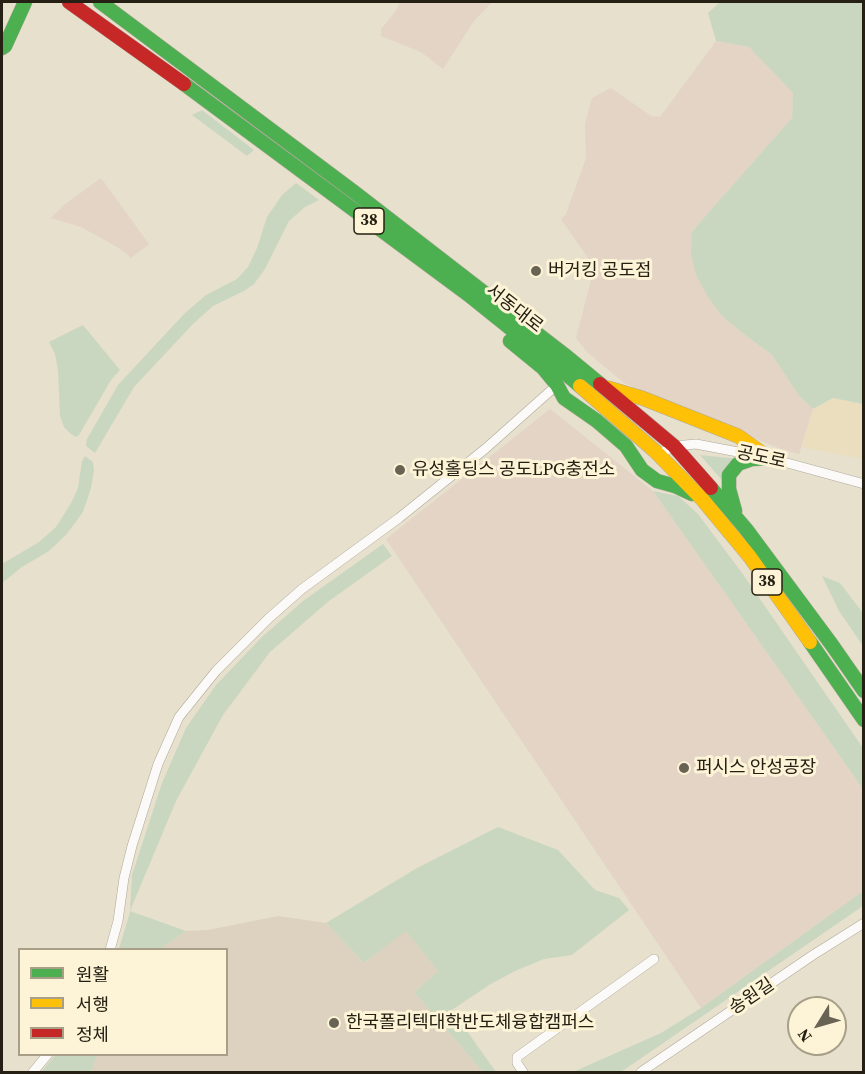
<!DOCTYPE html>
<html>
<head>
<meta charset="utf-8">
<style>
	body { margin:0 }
	#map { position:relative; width:865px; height:1074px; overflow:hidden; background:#e7e0cd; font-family:"Source Serif 4","Noto Sans KR",serif }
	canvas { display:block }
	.frame { position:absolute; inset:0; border:3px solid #252013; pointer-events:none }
	.legend { position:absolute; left:18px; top:948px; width:210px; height:108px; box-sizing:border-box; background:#fdf3d6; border:2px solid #a79f88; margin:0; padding:8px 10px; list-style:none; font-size:18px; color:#252013 }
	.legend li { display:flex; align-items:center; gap:12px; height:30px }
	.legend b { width:30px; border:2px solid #a79f88 }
	.north { position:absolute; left:787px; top:996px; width:60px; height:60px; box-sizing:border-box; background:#fdf3d6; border:2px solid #a79f88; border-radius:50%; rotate:233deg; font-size:16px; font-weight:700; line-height:24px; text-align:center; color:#252013 }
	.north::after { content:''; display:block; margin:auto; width:21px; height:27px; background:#696354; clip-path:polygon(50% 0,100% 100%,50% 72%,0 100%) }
</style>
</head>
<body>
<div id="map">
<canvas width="865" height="1074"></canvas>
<div class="frame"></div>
<ul class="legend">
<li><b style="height:8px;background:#4caf50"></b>원활</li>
<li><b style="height:8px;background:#ffc107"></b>서행</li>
<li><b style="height:8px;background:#c62828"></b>정체</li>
</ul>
<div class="north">N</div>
</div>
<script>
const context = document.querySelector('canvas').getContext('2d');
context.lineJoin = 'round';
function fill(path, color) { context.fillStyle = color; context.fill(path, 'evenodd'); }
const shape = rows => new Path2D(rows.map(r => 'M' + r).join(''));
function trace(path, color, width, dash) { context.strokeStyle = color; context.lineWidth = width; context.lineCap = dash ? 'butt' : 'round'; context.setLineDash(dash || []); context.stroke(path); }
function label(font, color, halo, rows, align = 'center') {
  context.font = font + ' "Source Serif 4","Noto Sans KR",serif'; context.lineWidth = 6; context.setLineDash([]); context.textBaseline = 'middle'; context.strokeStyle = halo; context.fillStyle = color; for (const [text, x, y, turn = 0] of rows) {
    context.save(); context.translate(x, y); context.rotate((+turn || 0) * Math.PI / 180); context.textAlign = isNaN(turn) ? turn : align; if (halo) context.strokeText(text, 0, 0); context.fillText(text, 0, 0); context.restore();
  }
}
const built = shape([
	[833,398,863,404,863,459,801,447,813,409]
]);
const industrial = shape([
	[400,2,492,2,474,21,443,69,421,52,381,36,381,29,396,11],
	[716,41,749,47,793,93,792,118,701,221,692,232,708,297,721,315,741,332,772,355,799,396,813,409,799,454,784,450,704,418,624,383,587,352,576,338,590,284,592,272,588,258,561,219,566,214,586,158,585,124,592,98,611,88,651,116,660,117],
	[101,178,149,244,131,258,119,248,81,227,51,218,64,205],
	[550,409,653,491,863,789,863,891,701,1008,386,539]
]);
const education = shape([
	[278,916,326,923,364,963,406,930,438,971,414,992,483,1072,91,1072,97,1055,226,1054,226,950,160,949,186,931,208,930]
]);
const green = shape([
	[720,2,863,2,863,404,833,398,813,409,799,396,772,355,741,332,721,315,708,297,696,275,691,254,692,232,701,221,792,118,793,93,749,47,716,41,708,13],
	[202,110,254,150,247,156,192,115],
	[296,183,319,200,305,207,289,221,265,269,254,284,244,291,213,306,193,324,134,387,95,453,86,446,87,439,118,385,184,314,206,295,237,279,248,267,257,248,267,217,282,195],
	[83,325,120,370,111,380,79,435,76,437,71,434,64,427,60,416,58,370,55,354,49,342],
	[700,455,740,459,728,487],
	[85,456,93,462,94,470,91,488,83,512,66,535,49,551,22,567,2,583,2,564,39,542,56,527,63,516,71,503,78,488,82,461],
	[653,491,678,496,698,514,742,573,863,748,863,789],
	[383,544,392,556,329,601,270,652,223,715,176,801,130,911,186,931,160,949,119,949,130,912,132,875,162,783,186,728,216,685,262,637,303,601],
	[822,576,840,583,863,613,863,646,839,611],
	[498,827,558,850,595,890,619,898,629,910,572,955,544,959,515,971,489,985,452,1010,496,1072,483,1072,414,992,438,971,406,931,364,963,326,923,417,868],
	[863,891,863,906,621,1072,573,1072,661,1033,701,1008],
	[56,1054,97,1054,97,1055,91,1072,41,1072]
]);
const street = shape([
	[658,455,674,446,696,444,769,458,864,484],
	[110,950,118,921,124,878,132,846,158,764,179,717,216,671,269,618,302,589,399,518,485,449,557,385],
	[33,1072,48,1054],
	[523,1072,517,1063,517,1057,654,959],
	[641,1072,813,955,864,923]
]);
const fast = shape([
	[100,2,354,192,566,356,600,384],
	[2,48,5,46,25,2],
	[184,84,470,296,546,357,580,386],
	[510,341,543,368,557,385,564,398,597,421,626,446,642,470,657,481,675,486,692,494],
	[711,488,746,529,832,645,864,691],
	[735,511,729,489,729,475,738,464,752,459,769,458],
	[810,642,864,720]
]);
const slow = shape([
	[580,386,655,451,702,499,750,557,810,642],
	[608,388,642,398,738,436,769,458]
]);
const jam = shape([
	[69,2,184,84],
	[600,384,674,446,711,488]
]);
const markers = [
	[536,271,6,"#696354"],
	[400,470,6,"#696354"],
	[684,768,6,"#696354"],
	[334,1023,6,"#696354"]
];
const shields = [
	[369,221,30],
	[767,582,30]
];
const shieldNames = [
	["38",369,221],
	["38",767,582]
];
const poiNames = [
	["버거킹 공도점",548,271],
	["유성홀딩스 공도LPG충전소",412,470],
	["퍼시스 안성공장",696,768],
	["한국폴리텍대학반도체융합캠퍼스",346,1023]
];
const streetNames = [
	["서동대로",514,309,38],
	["공도로",761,458,12],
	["송원길",752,997,-34]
];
fill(built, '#eadebf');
fill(industrial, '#e3d4c5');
fill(education, '#ddd1bf');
fill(green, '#cad7c0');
trace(street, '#aea899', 10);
trace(fast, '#aea899', 15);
trace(slow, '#aea899', 15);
trace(jam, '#aea899', 15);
trace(street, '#fbfaf8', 9);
trace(fast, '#4caf50', 14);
trace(slow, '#ffc107', 14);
trace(jam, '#c62828', 14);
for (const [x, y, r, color] of markers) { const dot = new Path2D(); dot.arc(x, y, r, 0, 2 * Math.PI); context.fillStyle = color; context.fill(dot); trace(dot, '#fdf3d6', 2); }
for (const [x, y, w] of shields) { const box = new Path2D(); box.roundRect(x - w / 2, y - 13, w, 26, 4.5); context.fillStyle = '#fdf3d6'; context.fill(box); trace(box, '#252013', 1.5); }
label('bold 16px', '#252013', null, shieldNames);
label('18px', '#252013', '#fdf3d6', poiNames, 'left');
label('18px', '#252013', '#fdf3d6', streetNames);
</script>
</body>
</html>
